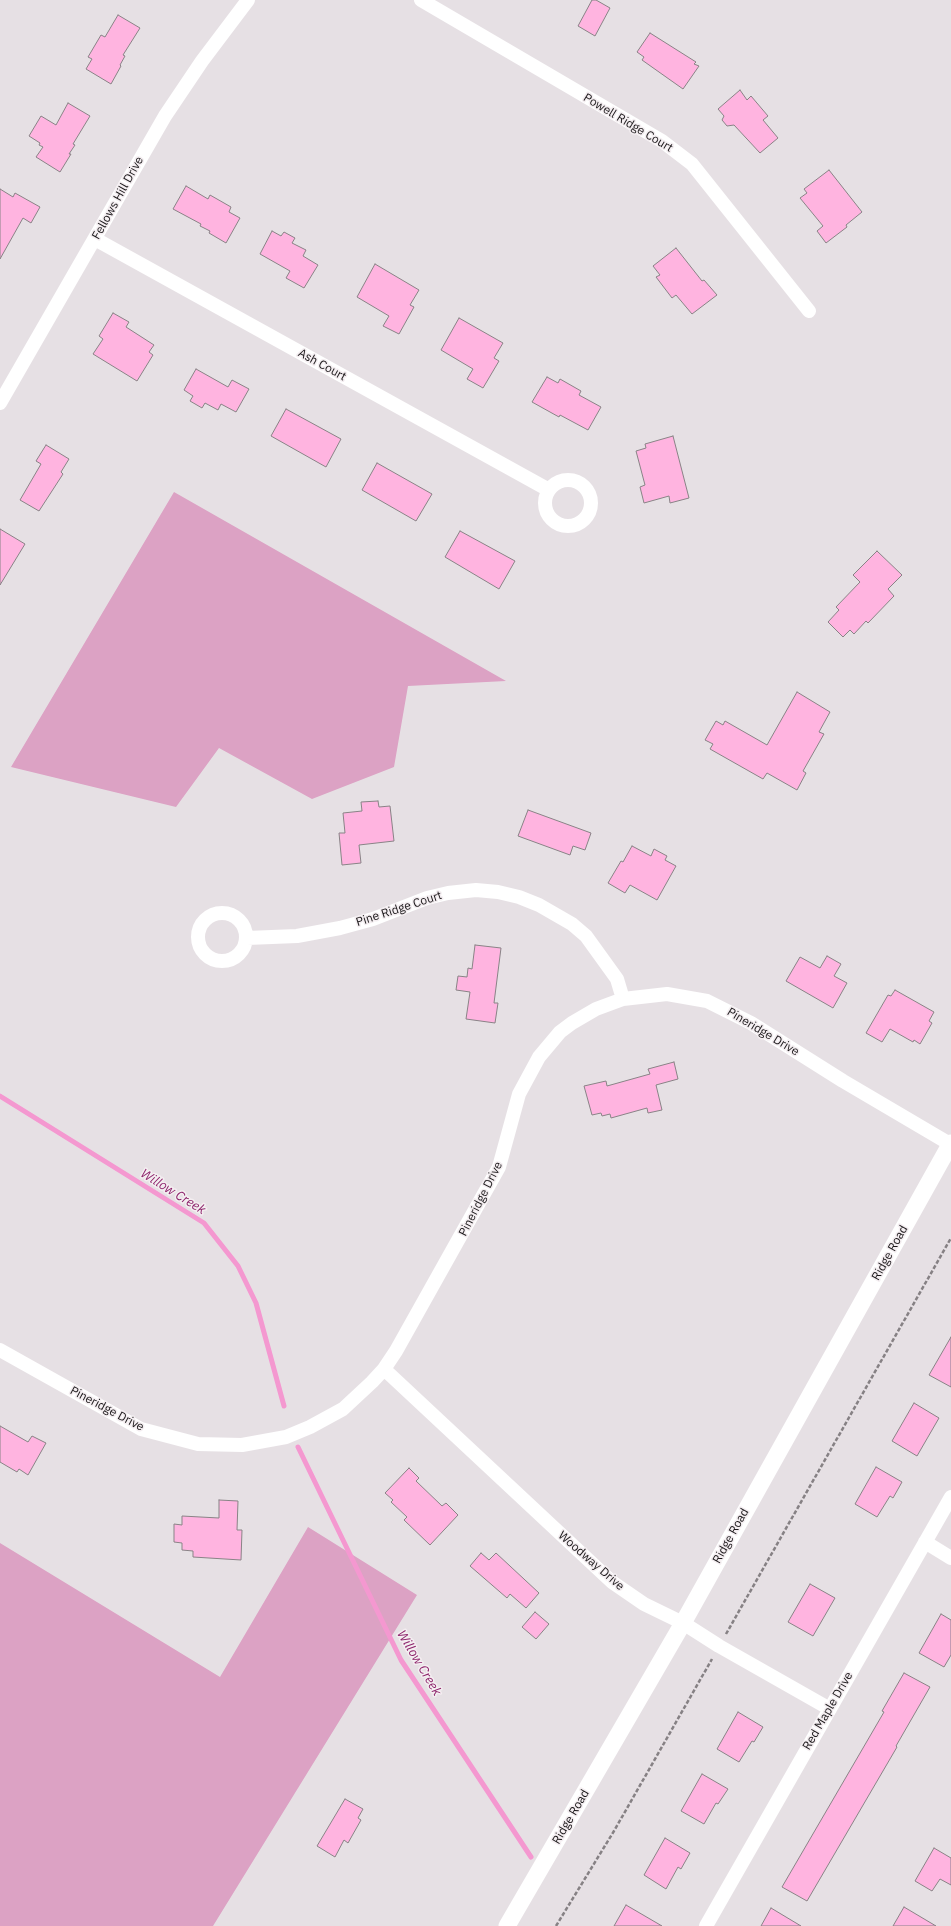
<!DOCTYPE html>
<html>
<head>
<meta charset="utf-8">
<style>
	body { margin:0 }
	canvas { display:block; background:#e6e0e4 }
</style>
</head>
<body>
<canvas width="951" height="1926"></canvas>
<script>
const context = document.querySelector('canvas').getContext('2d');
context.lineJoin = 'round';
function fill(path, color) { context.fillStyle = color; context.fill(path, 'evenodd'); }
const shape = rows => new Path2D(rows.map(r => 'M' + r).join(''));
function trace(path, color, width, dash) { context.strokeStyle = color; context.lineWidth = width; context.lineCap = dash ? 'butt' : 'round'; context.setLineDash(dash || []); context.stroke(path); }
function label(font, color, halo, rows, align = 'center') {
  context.font = font + ' "IBM Plex Sans",sans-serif'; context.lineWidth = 3; context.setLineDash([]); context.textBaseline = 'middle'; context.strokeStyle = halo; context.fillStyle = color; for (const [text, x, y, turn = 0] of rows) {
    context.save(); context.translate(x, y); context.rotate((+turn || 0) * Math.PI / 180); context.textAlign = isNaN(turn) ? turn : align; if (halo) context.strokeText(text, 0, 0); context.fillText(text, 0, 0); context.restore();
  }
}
const green = shape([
	[174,492,506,681,408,686,394,767,312,799,219,748,176,807,11,767],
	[308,1527,417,1595,213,1926,0,1926,0,1543,220,1677]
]);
const stream = shape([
	[0,1096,204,1223,238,1266,256,1303,284,1406],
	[298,1447,401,1660,531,1857]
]);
const building = shape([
	[592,0,596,0,610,8,595,36,578,26,592,0],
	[118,15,140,28,123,55,125,56,120,65,121,66,111,84,86,69,92,59,88,57,101,35,105,37,118,15],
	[650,33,696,62,694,64,699,66,683,89,642,60,644,57,637,52,650,33],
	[740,90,747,100,751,96,768,116,763,120,778,138,760,153,734,125,727,126,722,120,724,116,718,109,740,90],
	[68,103,90,116,73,144,75,145,69,154,71,154,60,172,36,157,43,147,39,145,40,143,29,136,41,116,56,125,68,103],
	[829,170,862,212,846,225,847,227,826,243,817,231,823,226,800,198,807,193,804,189,829,170],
	[186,186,208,199,210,195,231,207,229,212,240,218,226,243,209,233,210,231,200,226,201,224,173,209,186,186],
	[0,189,13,197,15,193,40,207,31,223,23,218,0,259,0,189],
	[272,231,281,236,284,232,295,238,292,243,306,250,303,256,318,265,304,288,286,278,290,271,260,254,272,231],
	[676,248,702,281,704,280,717,295,692,314,676,295,672,298,656,277,660,275,653,266,676,248],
	[375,264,419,290,410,305,414,307,399,334,383,326,389,316,357,297,375,264],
	[113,313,129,322,126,327,154,345,149,352,153,355,137,381,93,354,103,339,99,336,113,313],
	[459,318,503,343,494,358,499,361,483,388,467,379,473,369,441,350,459,318],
	[196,369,228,387,232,380,249,389,236,412,221,404,218,410,205,403,202,408,190,401,193,396,184,390,196,369],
	[547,377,558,383,560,379,581,391,579,395,601,407,588,430,560,415,559,417,532,402,547,377],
	[286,409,341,439,326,467,271,436,286,409],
	[673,436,689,498,670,503,669,496,644,503,640,487,645,485,636,451,646,448,645,444,673,436],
	[46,445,69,459,61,472,63,474,39,511,20,500,41,464,36,461,46,445],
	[377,463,432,494,416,521,362,490,377,463],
	[0,529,25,544,0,585,0,529],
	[460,531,515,561,499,589,445,557,460,531],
	[877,551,902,575,888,589,894,596,868,623,866,621,854,634,850,630,843,637,828,622,839,610,836,607,860,582,853,575,877,551],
	[797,692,830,712,819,732,824,734,803,771,806,773,797,790,767,773,763,779,710,749,713,744,705,740,716,721,723,725,725,721,767,745,797,692],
	[378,801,379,807,390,806,394,841,359,845,361,863,342,865,339,833,345,833,343,813,362,811,361,802,378,801],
	[528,810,591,833,585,850,573,846,570,855,518,836,528,810],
	[632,846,651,856,654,849,667,856,665,860,676,866,657,900,630,885,625,893,608,883,621,861,623,862,632,846],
	[475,945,501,948,494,1003,498,1003,495,1023,466,1019,470,992,456,990,458,976,467,977,468,968,472,969,475,945],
	[827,956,841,964,834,976,847,983,833,1008,786,981,800,957,820,968,827,956],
	[895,990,934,1012,929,1021,932,1023,920,1044,914,1040,913,1042,890,1029,882,1042,866,1033,888,995,891,996,895,990],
	[674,1062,678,1079,656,1085,662,1110,648,1113,647,1108,611,1118,610,1114,602,1116,601,1113,592,1115,584,1086,606,1081,607,1086,650,1074,648,1069,674,1062],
	[951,1337,951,1387,929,1375,951,1337],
	[914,1403,939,1418,917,1456,892,1441,914,1403],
	[0,1426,28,1442,32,1436,46,1443,28,1475,19,1469,17,1472,0,1462,0,1426],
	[876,1467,902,1482,893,1498,890,1496,877,1517,855,1504,876,1467],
	[409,1468,419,1478,416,1481,442,1506,446,1503,458,1515,430,1545,404,1520,407,1517,391,1502,393,1500,385,1493,409,1468],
	[219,1500,238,1501,237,1530,242,1530,241,1560,193,1557,193,1551,182,1550,182,1543,174,1542,174,1524,182,1525,182,1516,219,1518,219,1500],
	[481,1553,489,1560,496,1553,539,1593,526,1608,510,1594,507,1598,470,1566,481,1553],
	[810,1584,835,1598,813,1636,788,1622,810,1584],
	[535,1612,549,1624,536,1639,522,1627,535,1612],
	[941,1614,951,1620,951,1655,944,1667,919,1653,941,1614],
	[904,1673,930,1687,896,1746,897,1747,807,1901,782,1887,884,1712,882,1711,904,1673],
	[738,1712,763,1727,754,1742,752,1741,739,1762,717,1749,738,1712],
	[702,1774,728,1789,718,1804,716,1803,704,1824,681,1811,702,1774],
	[345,1799,363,1809,358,1818,361,1820,348,1843,344,1840,335,1857,317,1846,345,1799],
	[665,1838,690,1853,681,1869,678,1867,666,1889,644,1875,665,1838],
	[934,1848,951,1858,951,1885,940,1879,932,1891,915,1881,934,1848],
	[626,1905,662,1926,614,1926,626,1905],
	[904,1907,936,1926,893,1926,904,1907],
	[771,1908,801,1926,761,1926,771,1908]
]);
const path = shape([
	[726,1634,951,1238],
	[556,1926,614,1831,712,1659]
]);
const minor = shape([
	[421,0,662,141,692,164,809,311],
	[95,239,549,490],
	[0,403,165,116,202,61,248,0],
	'545 503a23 23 0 1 1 46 0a23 23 0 1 1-46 0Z',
	'198 937a24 24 0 1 1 48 0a24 24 0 1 1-48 0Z',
	[247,938,297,936,340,928,373,919,427,898,448,893,476,890,498,892,519,897,539,905,572,924,586,936,617,979,623,999],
	[0,1350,141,1429,198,1444,242,1445,286,1437,310,1427,343,1409,372,1382,384,1369,396,1351,499,1167,519,1094,539,1057,560,1032,572,1023,596,1009,623,999,667,994,707,1001,751,1023,843,1081,950,1144],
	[384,1369,612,1582,644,1604,683,1623,719,1646,830,1709],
	[925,1542,951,1558],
	[706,1926,951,1497]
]);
const tertiary = shape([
	[507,1926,683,1623,951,1143]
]);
const streetNames = [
	["Powell Ridge Court",628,123,31],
	["Fellows Hill Drive",118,198,-61],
	["Ash Court",322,365,29],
	["Pine Ridge Court",399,909,-18],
	["Pineridge Drive",763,1032,31],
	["Pineridge Drive",481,1199,-63],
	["Ridge Road",890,1253,-61],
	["Pineridge Drive",107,1409,28],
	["Ridge Road",731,1536,-61],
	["Woodway Drive",591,1561,41],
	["Red Maple Drive",828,1711,-60],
	["Ridge Road",571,1817,-60]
];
const waterNames = [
	["Willow Creek",173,1192,32],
	["Willow Creek",419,1663,59]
];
fill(green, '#dca2c4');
trace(stream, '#f498d0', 5);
fill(building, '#ffb4e0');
trace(building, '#898386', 1);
trace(path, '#868184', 2.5, [4, 2]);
trace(minor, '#fff', 14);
trace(tertiary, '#fff', 17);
label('12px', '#1a1719', '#f4eef1', streetNames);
label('italic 13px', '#8d246c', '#f4eef1', waterNames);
</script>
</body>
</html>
